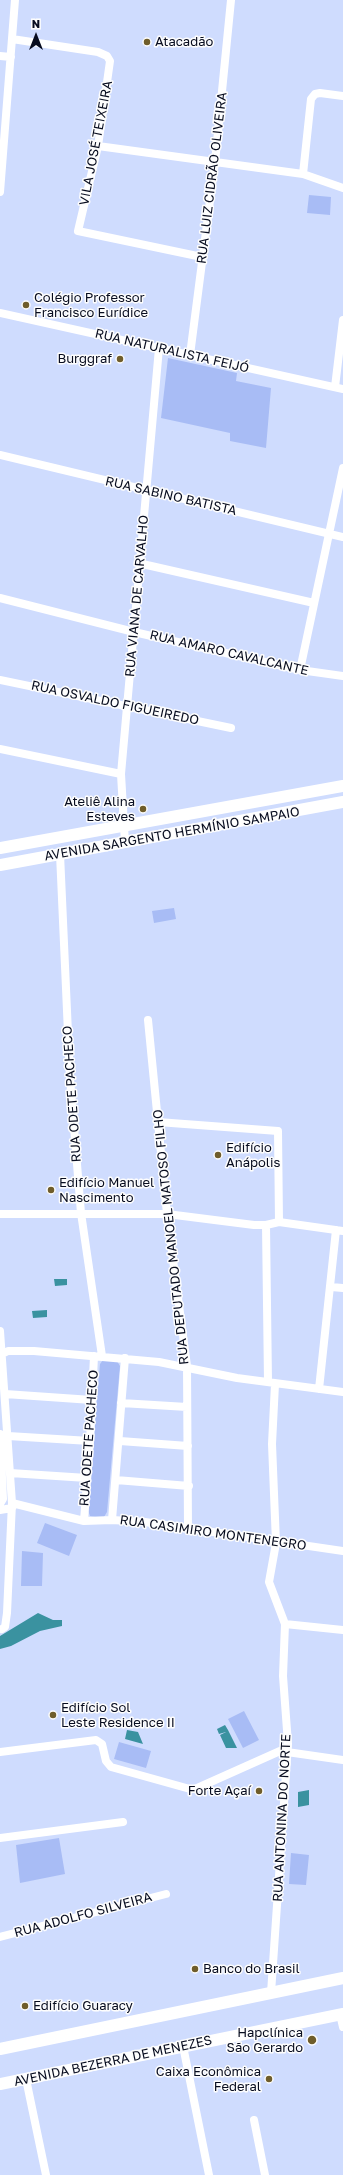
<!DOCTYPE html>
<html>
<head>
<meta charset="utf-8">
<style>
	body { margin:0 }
	#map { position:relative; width:343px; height:2175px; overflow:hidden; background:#cfdcfe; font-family:"Golos Text",sans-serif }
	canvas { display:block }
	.north { position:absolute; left:16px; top:16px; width:40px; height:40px; -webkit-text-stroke:3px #fdfdfd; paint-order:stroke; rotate:0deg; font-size:11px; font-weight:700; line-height:16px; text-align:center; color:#070c1f }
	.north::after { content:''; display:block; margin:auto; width:14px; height:18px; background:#070c1f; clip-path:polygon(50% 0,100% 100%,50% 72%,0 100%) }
</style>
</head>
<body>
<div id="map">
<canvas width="343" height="2175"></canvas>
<div class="north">N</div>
</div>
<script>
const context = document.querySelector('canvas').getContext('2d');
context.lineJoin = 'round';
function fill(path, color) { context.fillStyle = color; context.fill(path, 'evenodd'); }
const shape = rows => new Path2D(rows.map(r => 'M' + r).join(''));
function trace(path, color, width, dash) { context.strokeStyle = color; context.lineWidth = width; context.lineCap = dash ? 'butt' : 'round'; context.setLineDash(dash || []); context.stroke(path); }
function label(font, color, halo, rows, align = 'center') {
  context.font = font + ' "Golos Text",sans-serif'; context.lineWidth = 3; context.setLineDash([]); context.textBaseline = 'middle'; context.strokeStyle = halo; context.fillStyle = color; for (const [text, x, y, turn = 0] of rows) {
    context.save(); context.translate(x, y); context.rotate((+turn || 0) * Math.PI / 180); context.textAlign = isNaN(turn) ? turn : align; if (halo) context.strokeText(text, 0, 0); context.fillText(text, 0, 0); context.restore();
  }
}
const green = shape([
	[309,195,331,197,330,215,307,213],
	[168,358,237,373,236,381,271,388,266,448,230,441,230,433,161,418],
	[174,908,176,919,154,923,152,911],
	[103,1360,117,1361,120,1366,107,1512,104,1517,95,1517,90,1516,88,1510,100,1364],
	[45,1523,77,1535,69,1556,37,1543],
	[22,1551,43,1553,42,1586,21,1586],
	[244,1711,259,1740,243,1748,228,1719],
	[119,1742,151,1751,146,1768,114,1759],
	[59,1838,65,1874,20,1883,16,1845],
	[291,1853,309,1855,306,1885,289,1884]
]);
const water = shape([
	[54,1279,67,1279,67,1285,55,1286],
	[47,1310,47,1317,33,1318,32,1311],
	[38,1613,53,1620,62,1620,62,1626,40,1631,11,1646,0,1649,0,1636],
	[225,1725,228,1730,237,1748,226,1748,220,1735,226,1732,219,1734,217,1729],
	[127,1730,138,1732,143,1744,125,1739],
	[309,1790,309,1805,298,1807,298,1792]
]);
const street = shape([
	[12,39,98,52,107,56,110,61,98,146,78,231,202,257],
	[0,56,11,57],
	[98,146,303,174,343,188],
	[303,174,311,99,315,94,320,93,343,96],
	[0,192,15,0],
	[0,313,343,389],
	[190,355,215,162,231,0],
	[335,387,343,320],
	[0,455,343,537],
	[138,563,314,603],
	[0,598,134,632,300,670,343,676],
	[300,670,343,468],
	[0,680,231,728],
	[0,749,121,774],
	[125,843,121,774,159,348],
	[60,854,70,1078,81,1213,102,1356],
	[148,1020,167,1214,187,1366,188,1528],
	[158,1122,278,1131,279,1222],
	[0,1214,167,1214,254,1225,266,1225,279,1222,343,1231],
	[266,1225,268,1382],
	[331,1287,343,1288],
	[0,1331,12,1503,7,1613,5,1627,2,1629],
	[0,1355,8,1351,34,1351,159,1362,237,1378,343,1392],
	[319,1389,336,1230],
	[5,1394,92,1400],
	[121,1403,187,1407],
	[0,1434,3,1499,0,1504],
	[8,1436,90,1441],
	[120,1441,188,1446],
	[10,1473,87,1478],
	[116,1480,189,1486],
	[12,1503,84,1521,112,1520,145,1522,343,1551],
	[0,1510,12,1508],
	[112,1520,125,1358],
	[84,1521,90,1441,94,1356],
	[285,1624,343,1630],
	[0,1752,96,1740,102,1744,106,1761,111,1767,190,1789,195,1789,280,1751,343,1760],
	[0,1838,123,1822],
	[0,1937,166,1894],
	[271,1993,288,1744,283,1676,285,1624,269,1582,276,1543,272,1444,275,1384],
	[340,2014,343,2027],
	[183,2046,209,2175],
	[26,2079,46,2175],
	[254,2120,265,2175]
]);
const primary = shape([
	[0,848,343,786],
	[0,865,343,802],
	[0,2049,343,1978],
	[0,2084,343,2014]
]);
const markers = [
	[147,42,4,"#6f5d2b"],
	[26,305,4,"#6f5d2b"],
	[120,359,4,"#6f5d2b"],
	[143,809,4,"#6f5d2b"],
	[218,1155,4,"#6f5d2b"],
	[51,1190,4,"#6f5d2b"],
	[53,1715,4,"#6f5d2b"],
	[259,1791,4,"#6f5d2b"],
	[195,1969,4,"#6f5d2b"],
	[25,2006,4,"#6f5d2b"],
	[312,2040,5,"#6f5d2b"],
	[269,2079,4,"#6f5d2b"]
];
const poiNames = [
	["Atacadão",155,42],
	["Colégio Professor",34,298],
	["Francisco Eurídice",34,313],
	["Burggraf",112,359,"right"],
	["Ateliê Alina",135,802,"right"],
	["Esteves",135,817,"right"],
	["Edifício",226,1148],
	["Anápolis",226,1163],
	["Edifício Manuel",59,1183],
	["Nascimento",59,1198],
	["Edifício Sol",61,1708],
	["Leste Residence II",61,1723],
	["Forte Açaí",251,1791,"right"],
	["Banco do Brasil",203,1969],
	["Edifício Guaracy",33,2006],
	["Hapclínica",303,2033,"right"],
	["São Gerardo",303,2048,"right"],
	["Caixa Econômica",261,2072,"right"],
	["Federal",261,2087,"right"]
];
const streetNames = [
	["VILA JOSÉ TEIXEIRA",96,143,-79],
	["RUA LUIZ CIDRÃO OLIVEIRA",212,178,-83],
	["RUA NATURALISTA FEIJÓ",172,351,13],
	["RUA SABINO BATISTA",171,496,13],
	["RUA VIANA DE CARVALHO",137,596,-85],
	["RUA AMARO CAVALCANTE",229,653,13],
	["RUA OSVALDO FIGUEIREDO",115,703,12],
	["AVENIDA SARGENTO HERMÍNIO SAMPAIO",172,834,-10],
	["RUA ODETE PACHECO",72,1094,-94],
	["RUA DEPUTADO MANOEL MATOSO FILHO",171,1237,-96],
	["RUA ODETE PACHECO",89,1438,-86],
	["RUA CASIMIRO MONTENEGRO",213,1533,8],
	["RUA ANTONINA DO NORTE",282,1818,-87],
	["RUA ADOLFO SILVEIRA",83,1915,-15],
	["AVENIDA BEZERRA DE MENEZES",113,2061,-12]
];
fill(green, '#a8bcf5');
fill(water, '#3a92a0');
trace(street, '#fff', 8);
trace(primary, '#fff', 12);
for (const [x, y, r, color] of markers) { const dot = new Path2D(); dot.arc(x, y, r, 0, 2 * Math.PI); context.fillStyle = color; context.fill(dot); trace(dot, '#fdfdfd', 1.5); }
label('13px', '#070c1f', '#fdfdfd', poiNames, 'left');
label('13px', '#070c1f', '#fdfdfd', streetNames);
</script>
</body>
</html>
